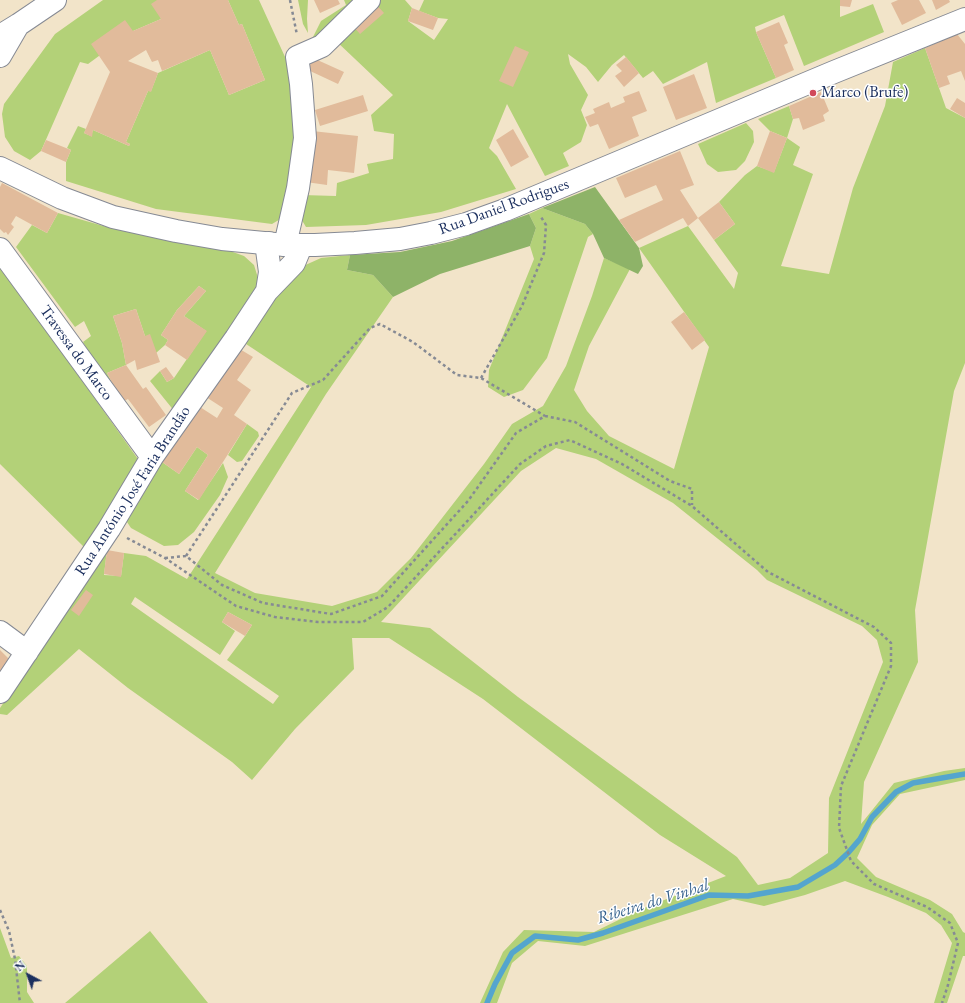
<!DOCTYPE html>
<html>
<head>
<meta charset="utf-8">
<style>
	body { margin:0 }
	#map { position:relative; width:965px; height:1003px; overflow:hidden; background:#f2e4c9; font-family:"EB Garamond",serif }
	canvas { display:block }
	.north { position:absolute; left:8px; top:955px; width:40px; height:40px; -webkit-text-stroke:3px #fff; paint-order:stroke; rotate:319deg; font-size:11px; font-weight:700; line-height:16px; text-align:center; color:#1b2f5e }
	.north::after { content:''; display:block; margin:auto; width:14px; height:18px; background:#1b2f5e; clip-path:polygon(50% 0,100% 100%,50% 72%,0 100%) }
</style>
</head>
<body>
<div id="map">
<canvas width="965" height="1003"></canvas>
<div class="north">N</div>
</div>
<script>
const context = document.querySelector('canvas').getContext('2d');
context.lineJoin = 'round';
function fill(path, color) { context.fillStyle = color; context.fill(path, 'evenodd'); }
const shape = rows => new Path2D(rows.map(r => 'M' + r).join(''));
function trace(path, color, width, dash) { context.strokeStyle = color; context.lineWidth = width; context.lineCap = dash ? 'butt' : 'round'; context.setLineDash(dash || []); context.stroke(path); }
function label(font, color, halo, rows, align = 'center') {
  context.font = font + ' "EB Garamond",serif'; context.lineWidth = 3; context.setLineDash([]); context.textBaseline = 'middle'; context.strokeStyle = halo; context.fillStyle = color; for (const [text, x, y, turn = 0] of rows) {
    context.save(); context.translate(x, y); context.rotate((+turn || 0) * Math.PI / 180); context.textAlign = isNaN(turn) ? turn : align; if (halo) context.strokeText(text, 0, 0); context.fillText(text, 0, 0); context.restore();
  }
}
const green = shape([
	[103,0,157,0,161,19,133,31,88,64,80,62,41,151,30,160,14,151,5,137,2,114,4,104,55,34],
	[228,0,259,0,291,70,297,145,282,218,272,224,156,209,66,181,66,162,71,150,67,148,78,126,86,129,84,133,91,136,93,130,129,146,130,144,126,142,148,91,151,91,158,73,210,50,229,95,265,80,242,24,239,25],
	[298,0,308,0,307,19,308,33,303,24],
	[344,0,364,0,325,37,313,37,321,21,346,5],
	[378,0,405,0,412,8,408,21,434,40,448,19,438,18,419,11,424,0,840,0,840,17,873,4,884,32,804,66,784,15,755,27,756,32,776,78,716,103,707,62,663,84,653,71,643,78,624,55,612,65,598,82,586,67,568,54,570,64,588,95,581,110,587,125,581,142,563,153,569,166,545,176,507,104,489,148,497,156,516,189,441,212,366,225,306,227,300,217,302,195,336,196,337,183,369,173,367,164,393,159,394,134,374,131,371,115,393,95,335,40],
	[925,48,946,108,965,118,965,363,954,391,915,610,918,662,864,782,861,824,894,783,944,771,965,768,965,780,900,794,872,825,857,858,876,877,930,900,952,914,963,932,965,933,965,956,963,956,947,1003,934,1003,952,943,941,925,926,913,888,897,845,881,805,895,764,906,733,899,585,946,538,941,512,963,497,1003,480,1003,503,952,524,930,594,932,641,909,726,876,660,835,483,699,389,638,352,638,354,669,295,729,252,780,232,762,128,688,79,649,7,715,0,714,0,708,107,550,104,575,121,576,124,553,146,556,187,579,311,387,243,342,278,292,301,267,321,258,350,255,347,270,373,275,393,297,326,394,215,573,255,593,332,606,377,592,411,558,484,464,512,424,543,406,566,366,592,296,604,258,630,269,589,346,574,390,587,411,609,436,674,469,709,347,639,248,688,226,734,289,738,273,714,240,735,224,719,202,745,175,757,166,774,172,787,138,770,131,758,119,789,106,793,119,787,138,800,147,793,165,813,174,781,266,829,274,853,188,885,106,893,62],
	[556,448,596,459,673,503,757,570,767,580,862,626,877,640,883,662,829,798,828,853,790,878,758,885,737,857,518,697,430,628,381,622,521,471],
	[135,597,220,655,235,631,222,622,228,612,252,625,245,636,227,660,279,696,273,704,131,604],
	[746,123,753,131,754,142,745,161,736,170,718,172,707,164,698,144],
	[542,208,585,224,593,234,588,237,547,358,523,390,504,397,488,387,489,370,534,259,530,246,536,228,529,214],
	[58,213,107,227,230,251,244,256,254,265,258,278,257,288,175,412,150,381,160,371,167,382,174,378,206,331,184,316,206,291,199,286,177,310,161,335,168,340,165,345,156,353,145,336,136,309,113,316,122,343,126,365,107,373,122,402,105,383,83,342,91,336,84,321,75,327,16,247,32,225,47,233],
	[0,265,140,462,84,547,0,464],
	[247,424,258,432,259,436,242,461,237,462,228,455],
	[197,447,208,455,185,491,198,500,223,463,228,477,220,495,194,532,178,545,164,546,131,528,125,519,162,462,179,474],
	[0,928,11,958,19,956,27,966,27,992,34,1003,0,1003],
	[150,931,208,1003,65,1003]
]);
const forest = shape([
	[595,187,639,248,643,266,638,274,604,258,593,234,585,224,542,208],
	[529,214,536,228,530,246,440,274,393,297,373,275,347,270,350,255,400,252,452,241]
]);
const stream = shape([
	[487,1003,495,984,512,953,535,936,578,940,603,933,709,895,748,896,798,887,835,865,848,853,860,839,872,817,896,792,913,783,965,774]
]);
const building = shape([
	[157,0,228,0,239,25,242,24,265,80,229,95,210,50,162,71,158,60,152,62,146,50,128,61,158,73,151,92,148,91,126,142,130,144,129,146,93,130,92,137,84,133,110,72,91,44,125,20,133,31,161,19,151,4],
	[314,0,338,0,340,4,320,13],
	[840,0,852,0,850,7,840,6],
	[898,0,919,0,926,13,902,25,891,3],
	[932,0,949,0,950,2,936,10],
	[375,3,384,13,360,34,351,24],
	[412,8,438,18,433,30,408,21],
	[779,22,788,43,784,45,794,70,776,78,756,32],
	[957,34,965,44,965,81,961,71,947,76,950,84,939,88,925,48],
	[515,46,529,52,513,87,499,81],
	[626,57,639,73,624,87,615,76,622,71,616,65],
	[313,58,344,72,338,84,308,70],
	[694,74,707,108,676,120,663,87],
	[639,91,647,111,632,117,639,136,609,149,598,124,590,127,585,117,595,113,593,109,609,102,611,108,625,102,623,97],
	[821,92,829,111,823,115,825,121,803,130,799,118,793,119,789,106],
	[363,95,368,111,320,126,315,110],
	[957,98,965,103,965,118,950,109],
	[513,129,529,157,511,167,496,140],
	[312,131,358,136,354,173,328,170,327,185,306,182],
	[770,131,787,138,774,173,757,166],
	[46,140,71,150,66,162,41,151],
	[680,151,694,185,680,190,698,218,688,226,683,218,635,242,619,220,663,200,656,185,625,198,616,178],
	[2,183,58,213,47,233,16,216,11,224,14,227,8,235,6,232,4,233,0,229,0,187],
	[719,202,735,224,714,240,698,218],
	[199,286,206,291,184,316,207,331,187,360,165,345,168,340,161,335,177,310],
	[136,309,145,336,150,334,160,362,137,370,135,360,126,365,143,389,146,387,166,415,149,427,128,399,122,402,107,373,126,365,122,343,113,316],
	[684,312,705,340,692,350,671,322],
	[238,348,253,357,237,380,251,390,234,415,247,424,199,500,185,491,208,455,197,447,179,474,162,462,200,407,217,418,223,408,206,397],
	[166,367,174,378,167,382,160,371],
	[107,550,124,553,121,577,104,574],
	[86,590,93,595,79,616,71,610],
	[228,612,252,625,245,636,222,622],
	[0,650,10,660,0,675]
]);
const path = shape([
	[290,0,297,35],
	[481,378,522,306,544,253,546,225,541,217],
	[127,538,165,558,236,606,275,617,318,622,363,622,388,607,520,464,546,446,570,440,622,464,692,506,768,572,874,627,891,643,891,666,841,786,839,828,851,861,874,884,927,907,950,923,958,943,948,985,942,1003],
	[186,556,292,393,323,380,370,328,380,324,413,342,457,375,481,378,545,416],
	[165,558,186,556,222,585,263,603,331,614,382,596,468,501,516,433,545,416,575,422,670,481,692,489,692,505],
	[0,910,9,931,15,959,20,1003]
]);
const minor = shape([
	[285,245,298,188,305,138,301,84,297,57,322,46,369,0],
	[0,249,152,457],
	[267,291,270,272,267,250,269,243],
	[0,632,27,652],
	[0,692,109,529,152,457,236,338,267,291,294,263,299,251,299,245]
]);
const major = shape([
	[0,36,18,25,55,0],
	[0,56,18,25],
	[0,168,62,198,113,217,176,231,222,239,285,245,315,245,355,243,400,239,431,233,466,224,505,210,834,72,965,19]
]);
const markers = [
	[813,93,4,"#d1495b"]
];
const poiNames = [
	["Marco (Brufe)",821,93]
];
const streetNames = [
	["Rua Daniel Rodrigues",504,207,-20],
	["Travessa do Marco",76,353,54],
	["Rua António José Faria Brandão",133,491,-57]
];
const waterNames = [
	["Ribeira do Vinhal",653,902,-17]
];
fill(green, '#b3d178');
fill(forest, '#8eb368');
trace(stream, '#54a5ce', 5.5);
fill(building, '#e1bb9b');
trace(minor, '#868a94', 24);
trace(major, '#868a94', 24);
trace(path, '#868a94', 2.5, [3, 3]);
trace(minor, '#fff', 22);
trace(major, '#fff', 22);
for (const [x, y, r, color] of markers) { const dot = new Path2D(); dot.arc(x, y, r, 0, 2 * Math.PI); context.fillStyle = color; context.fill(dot); trace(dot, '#fff', 1.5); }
label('16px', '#1b2f5e', '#fff', poiNames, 'left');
label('16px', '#1b2f5e', '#fff', streetNames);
label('italic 17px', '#325e8b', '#fff', waterNames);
</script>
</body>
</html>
